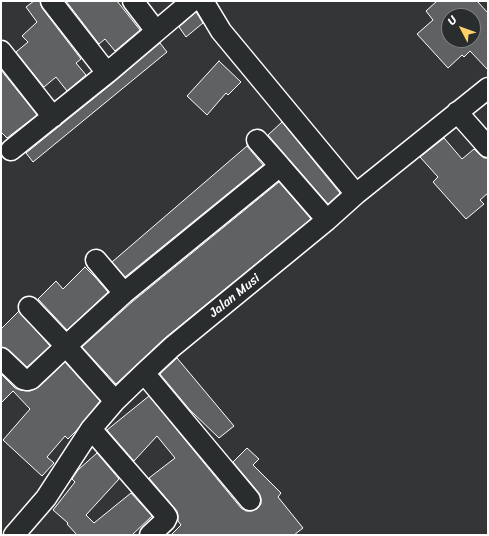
<!DOCTYPE html>
<html>
<head>
<meta charset="utf-8">
<style>
	body { margin:0 }
	#map { position:relative; width:489px; height:536px; overflow:hidden; background:#333536; font-family:Sriracha,sans-serif }
	canvas { display:block }
	.frame { position:absolute; inset:0; border:2px solid #fff; pointer-events:none }
	.north { position:absolute; left:441px; top:8px; width:40px; height:40px; box-sizing:border-box; background:#2a2d2e; border:1px solid #7f8182; border-radius:50%; rotate:311deg; font-size:11px; font-weight:700; line-height:16px; text-align:center; color:#fff }
	.north::after { content:''; display:block; margin:auto; width:14px; height:18px; background:#ffd166; clip-path:polygon(50% 0,100% 100%,50% 72%,0 100%) }
</style>
</head>
<body>
<div id="map">
<canvas width="489" height="536"></canvas>
<div class="frame"></div>
<div class="north">U</div>
</div>
<script>
const context = document.querySelector('canvas').getContext('2d');
context.lineJoin = 'round';
function fill(path, color) { context.fillStyle = color; context.fill(path, 'evenodd'); }
const shape = rows => new Path2D(rows.map(r => 'M' + r).join(''));
function trace(path, color, width, dash) { context.strokeStyle = color; context.lineWidth = width; context.lineCap = dash ? 'butt' : 'round'; context.setLineDash(dash || []); context.stroke(path); }
function label(font, color, halo, rows, align = 'center') {
  context.font = font + ' Sriracha,sans-serif'; context.lineWidth = 3; context.setLineDash([]); context.textBaseline = 'middle'; context.strokeStyle = halo; context.fillStyle = color; for (const [text, x, y, turn = 0] of rows) {
    context.save(); context.translate(x, y); context.rotate((+turn || 0) * Math.PI / 180); context.textAlign = isNaN(turn) ? turn : align; if (halo) context.strokeText(text, 0, 0); context.fillText(text, 0, 0); context.restore();
  }
}
const building = shape([
	[34,1,40,1,42,8,81,59,76,63,86,75,67,91,56,77,44,87,16,52,28,42,22,36,37,22,26,7,34,1],
	[66,1,117,1,140,30,115,51,105,39,99,44,66,1],
	[437,1,477,1,488,13,488,70,470,51,464,57,462,55,448,68,417,34,433,20,426,11,437,1],
	[449,16,473,16,473,40,449,40,449,16],
	[196,12,203,23,186,37,179,27,196,12],
	[160,43,167,52,33,162,26,153,114,82,160,43],
	[219,61,241,82,228,95,226,93,207,115,187,96,219,61],
	[1,70,37,115,7,138,1,132,1,70],
	[282,122,340,193,328,204,268,135,282,122],
	[444,138,462,159,474,149,480,155,484,158,488,158,488,193,480,200,484,204,466,219,433,182,438,177,420,157,444,138],
	[247,146,263,165,125,277,112,262,247,146],
	[279,182,311,219,165,338,116,384,82,347,132,302,279,182],
	[85,267,95,277,108,292,67,330,38,299,56,281,63,289,85,267],
	[19,311,50,346,27,367,9,350,1,347,1,329,19,311],
	[177,358,234,426,219,438,190,410,160,374,177,358],
	[65,362,100,401,76,431,68,439,65,436,47,457,54,463,42,476,3,440,30,409,13,391,1,403,1,374,15,388,20,390,30,391,39,387,65,362],
	[149,396,241,508,246,511,252,511,257,509,261,504,261,498,259,493,233,462,247,448,259,459,253,465,281,493,278,497,303,528,294,535,171,535,181,525,178,521,178,516,177,511,149,478,175,458,157,436,134,461,107,430,149,396],
	[97,453,119,479,86,515,94,523,131,493,152,516,132,535,77,535,67,524,68,523,53,510,75,482,72,479,78,470,97,453]
]);
const street = shape([
	[51,1,107,73],
	[133,1,156,31],
	[203,1,221,31,356,194],
	[1,51,53,117],
	[457,112,488,147],
	[257,140,280,166],
	[11,150,107,73,192,1],
	[96,260,124,293],
	[1,358,23,379,27,380,31,379,66,346,29,307],
	[144,373,250,500],
	[115,401,66,346,124,293,280,166,327,220],
	[91,429,165,514,167,517,165,521,150,535],
	[14,535,46,498,91,429,115,401,144,373,172,347,327,220,356,194,488,88]
]);
const streetNames = [
	["Jalan Musi",235,296,-39]
];
fill(building, '#5f6162');
trace(building, '#fff', 1);
trace(street, '#fff', 23);
trace(street, '#2a2d2e', 20);
label('13px', '#fff', '#2a2d2e', streetNames);
</script>
</body>
</html>
